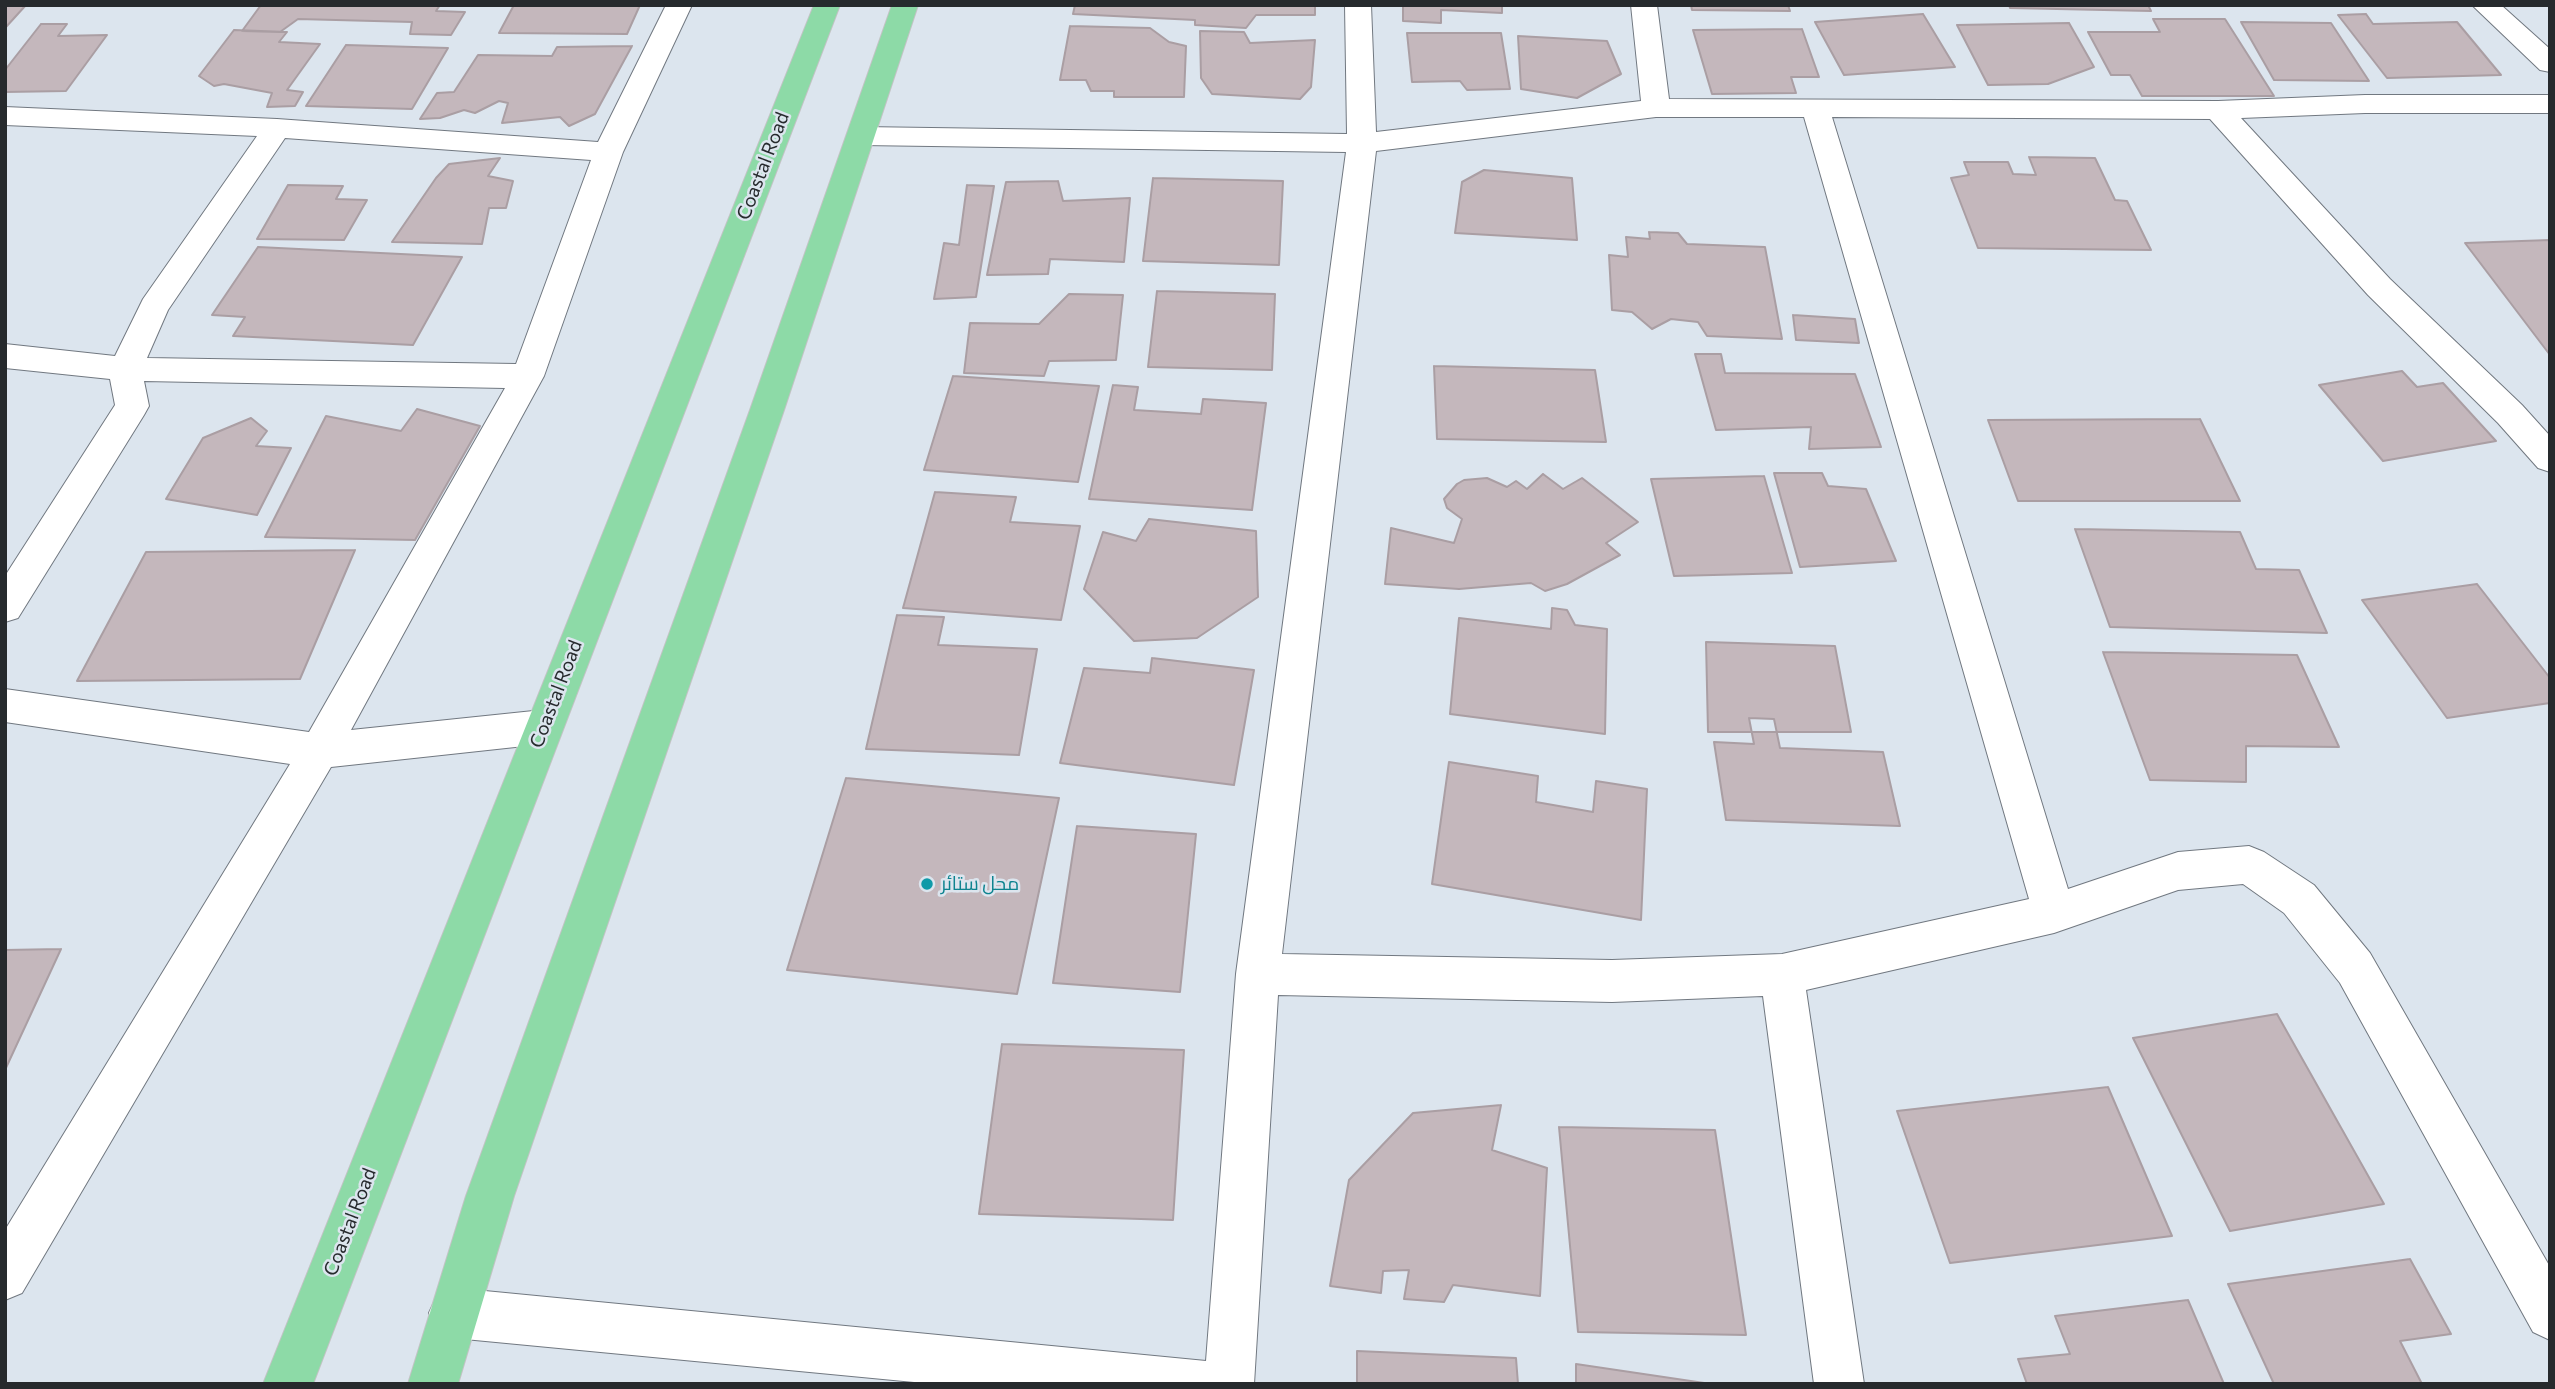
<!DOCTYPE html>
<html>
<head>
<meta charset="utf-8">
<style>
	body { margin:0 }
	#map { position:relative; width:2555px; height:1389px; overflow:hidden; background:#dce5ee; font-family:Commissioner,sans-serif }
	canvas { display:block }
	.frame { position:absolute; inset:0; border:7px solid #262a2d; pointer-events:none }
</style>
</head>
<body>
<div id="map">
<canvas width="2555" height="1389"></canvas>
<div class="frame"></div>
</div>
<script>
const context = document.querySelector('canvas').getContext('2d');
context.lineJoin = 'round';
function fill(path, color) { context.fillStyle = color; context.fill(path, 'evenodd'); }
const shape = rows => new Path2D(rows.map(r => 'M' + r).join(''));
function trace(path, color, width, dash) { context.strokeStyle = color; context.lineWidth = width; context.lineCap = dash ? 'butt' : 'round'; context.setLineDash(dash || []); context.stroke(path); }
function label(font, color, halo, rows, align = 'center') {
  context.font = font + ' Commissioner,Cairo,sans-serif'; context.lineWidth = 5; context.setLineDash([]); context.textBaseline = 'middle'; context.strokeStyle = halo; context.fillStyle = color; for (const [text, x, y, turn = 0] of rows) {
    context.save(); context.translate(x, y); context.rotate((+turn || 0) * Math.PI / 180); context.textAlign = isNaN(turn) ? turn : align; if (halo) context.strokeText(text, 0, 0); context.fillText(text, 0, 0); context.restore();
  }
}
const building = shape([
	[5,5,26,5,6,27,5,27,5,5],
	[261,5,440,5,436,11,465,12,451,35,410,34,412,22,298,19,280,32,242,31,261,5],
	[514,5,640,5,627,34,499,33,514,5],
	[1075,5,1315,5,1315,15,1256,15,1246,28,1195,25,1195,20,1073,14,1075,5],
	[1403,5,1502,5,1502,13,1441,10,1441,23,1403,21,1403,5],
	[1691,5,1788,5,1790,11,1692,10,1691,5],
	[2009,5,2148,5,2151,11,2010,8,2009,5],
	[1923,14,1955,67,1844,75,1815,22,1923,14],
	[2366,14,2373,24,2457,22,2501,75,2387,78,2338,15,2366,14],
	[2153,19,2225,19,2274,96,2142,96,2130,75,2111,75,2088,32,2160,32,2153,19],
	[2241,22,2331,23,2369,81,2274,80,2241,22],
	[2069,23,2094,67,2048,84,1988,85,1957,25,2069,23],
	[41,24,67,24,58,36,107,35,66,91,5,92,5,70,41,24],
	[1070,26,1150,28,1169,42,1186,46,1184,97,1114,97,1114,91,1091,91,1086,80,1060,80,1070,26],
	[1802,29,1819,77,1791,77,1796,93,1712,94,1693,30,1802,29],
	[234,30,287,32,279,42,320,44,287,90,303,92,295,106,267,107,272,93,224,84,214,86,199,76,234,30],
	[1200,31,1244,32,1250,43,1315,40,1311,87,1300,99,1212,94,1201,78,1200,31],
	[1407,33,1501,33,1510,89,1467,90,1460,81,1412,82,1407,33],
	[1518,36,1607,41,1621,74,1577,98,1521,89,1518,36],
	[346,45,448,48,412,109,306,106,346,45],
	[632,46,595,114,569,126,560,117,502,123,508,103,499,101,475,113,464,110,440,118,420,119,437,93,454,92,478,55,552,56,557,47,632,46],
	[2029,157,2095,158,2115,200,2127,201,2151,250,1978,248,1951,178,1969,175,1964,162,2008,162,2013,174,2036,175,2029,157],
	[500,158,488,176,513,181,506,208,489,208,482,244,392,242,436,178,449,164,500,158],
	[1484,170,1572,178,1577,240,1455,233,1462,182,1484,170],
	[1153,178,1283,181,1279,265,1143,261,1153,178],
	[1058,181,1063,201,1130,198,1124,262,1050,259,1048,274,987,275,1006,182,1058,181],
	[288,185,343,186,336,199,367,200,344,240,257,239,288,185],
	[967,185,994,186,976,297,934,299,944,243,959,245,967,185],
	[1649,232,1678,233,1687,244,1765,247,1782,339,1707,336,1698,322,1671,319,1652,329,1632,312,1612,310,1609,255,1628,257,1626,237,1650,239,1649,232],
	[2550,240,2550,355,2465,243,2550,240],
	[258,247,462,257,413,345,233,336,245,317,212,315,258,247],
	[1157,291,1275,294,1272,370,1148,367,1157,291],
	[1069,294,1123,295,1116,360,1049,361,1044,376,964,373,970,323,1039,324,1069,294],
	[1793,315,1855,319,1859,343,1796,340,1793,315],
	[1695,354,1721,354,1725,373,1855,374,1881,447,1809,449,1811,427,1716,430,1695,354],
	[1434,366,1595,370,1606,442,1437,439,1434,366],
	[2402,371,2417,387,2443,383,2496,441,2383,461,2319,385,2402,371],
	[953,376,1099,386,1078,482,924,470,953,376],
	[1113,385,1138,387,1134,410,1201,414,1203,399,1266,403,1252,510,1089,499,1113,385],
	[417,409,480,426,415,540,265,537,326,416,401,431,417,409],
	[251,418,267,431,256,446,291,448,257,515,166,499,203,438,251,418],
	[2200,419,2240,501,2018,501,1988,420,2200,419],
	[1774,473,1822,473,1828,486,1866,489,1896,561,1800,567,1774,473],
	[1543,474,1563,489,1582,478,1638,522,1606,543,1620,555,1567,584,1545,591,1531,583,1459,589,1385,584,1391,528,1454,543,1462,519,1447,508,1444,499,1457,484,1464,480,1487,478,1507,487,1516,481,1527,489,1543,474],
	[1764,476,1792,573,1674,576,1651,479,1764,476],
	[935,492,1016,497,1010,522,1080,526,1061,620,903,608,935,492],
	[1149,519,1256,531,1258,597,1197,638,1134,641,1084,589,1103,532,1136,541,1149,519],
	[2075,529,2240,532,2256,569,2299,570,2327,633,2110,627,2075,529],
	[355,550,300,679,77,681,146,552,355,550],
	[2477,584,2550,678,2550,703,2447,718,2362,600,2477,584],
	[1552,608,1567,610,1575,625,1607,629,1605,734,1450,714,1459,618,1551,629,1552,608],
	[897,615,944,617,938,645,1037,649,1019,755,866,749,897,615],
	[1706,642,1835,646,1851,732,1708,732,1706,642],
	[2103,652,2297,655,2339,747,2246,746,2246,782,2150,780,2103,652],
	[1152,658,1254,670,1234,785,1060,763,1084,668,1150,673,1152,658],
	[1749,718,1774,719,1780,748,1883,752,1900,826,1726,820,1714,742,1754,744,1749,718],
	[1449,762,1538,776,1536,802,1593,812,1596,781,1647,789,1641,920,1432,884,1449,762],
	[846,778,1059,798,1017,994,787,970,846,778],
	[1077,826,1196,834,1180,992,1053,983,1077,826],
	[61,949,5,1070,5,950,61,949],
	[2277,1014,2384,1204,2230,1231,2133,1038,2277,1014],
	[1002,1044,1184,1050,1173,1220,979,1214,1002,1044],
	[2108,1087,2172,1236,1950,1263,1897,1111,2108,1087],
	[1501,1105,1492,1150,1547,1168,1540,1296,1453,1285,1444,1302,1404,1299,1409,1270,1383,1271,1381,1293,1330,1286,1349,1180,1413,1113,1501,1105],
	[1559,1127,1715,1130,1746,1335,1578,1332,1559,1127],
	[2410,1259,2451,1334,2400,1341,2422,1384,2274,1384,2228,1284,2410,1259],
	[2188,1300,2224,1384,2027,1384,2018,1359,2070,1354,2055,1316,2188,1300],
	[1357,1351,1516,1358,1518,1384,1357,1384,1357,1351],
	[1576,1364,1711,1384,1576,1384,1576,1364]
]);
const street = shape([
	[666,5,692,5,623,152,544,376,351,730,543,710,557,715,563,727,557,739,543,744,331,767,22,1293,5,1300,5,1230,290,764,5,722,5,689,309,732,505,388,144,381,149,406,144,415,18,618,5,622,5,576,115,405,110,379,5,368,5,344,115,356,143,299,257,136,5,125,5,107,277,119,598,142,666,5],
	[285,138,591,160,516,364,147,358,168,310,285,138],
	[1345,5,1371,5,1376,132,1641,101,1631,5,1657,5,1669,99,2218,101,2365,95,2550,95,2550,113,2365,113,2241,118,2390,279,2522,405,2550,436,2550,472,2538,468,2498,423,2368,295,2210,119,1832,117,2068,889,2178,852,2249,846,2264,852,2314,885,2370,953,2550,1267,2550,1340,2533,1332,2340,983,2284,913,2243,884,2178,890,2054,933,1806,990,1864,1384,1814,1384,1763,996,1612,1002,1278,995,1254,1384,935,1384,454,1338,437,1330,429,1313,437,1296,454,1288,1206,1361,1236,974,1346,152,862,145,852,142,848,136,852,130,862,127,1347,134,1345,5],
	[1656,117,1804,117,2029,899,1782,954,1612,960,1282,954,1376,151,1656,117],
	[2472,5,2501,5,2550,49,2550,72,2540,70,2472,5]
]);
const highway = shape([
	[814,5,840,5,313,1384,263,1384,814,5],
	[892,5,918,5,784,410,514,1196,458,1384,408,1384,466,1196,750,410,892,5]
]);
const markers = [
	[927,884,7,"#0f9aa8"]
];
const streetNames = [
	["Coastal Road",763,166,-69],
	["Coastal Road",556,694,-69],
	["Coastal Road",350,1222,-69]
];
const cultureNames = [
	["محل ستائر",941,884]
];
fill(building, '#c4b7bc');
trace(building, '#aa9ea3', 2);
trace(street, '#717880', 2);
trace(highway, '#c2c3c4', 2);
fill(street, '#fff');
fill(highway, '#8ddaa7');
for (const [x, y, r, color] of markers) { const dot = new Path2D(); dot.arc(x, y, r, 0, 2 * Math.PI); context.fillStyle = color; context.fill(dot); trace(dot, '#dce5ee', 2.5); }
label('19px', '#262a2d', '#dce5ee', streetNames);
label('19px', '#0d838f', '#dce5ee', cultureNames, 'left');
</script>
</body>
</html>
